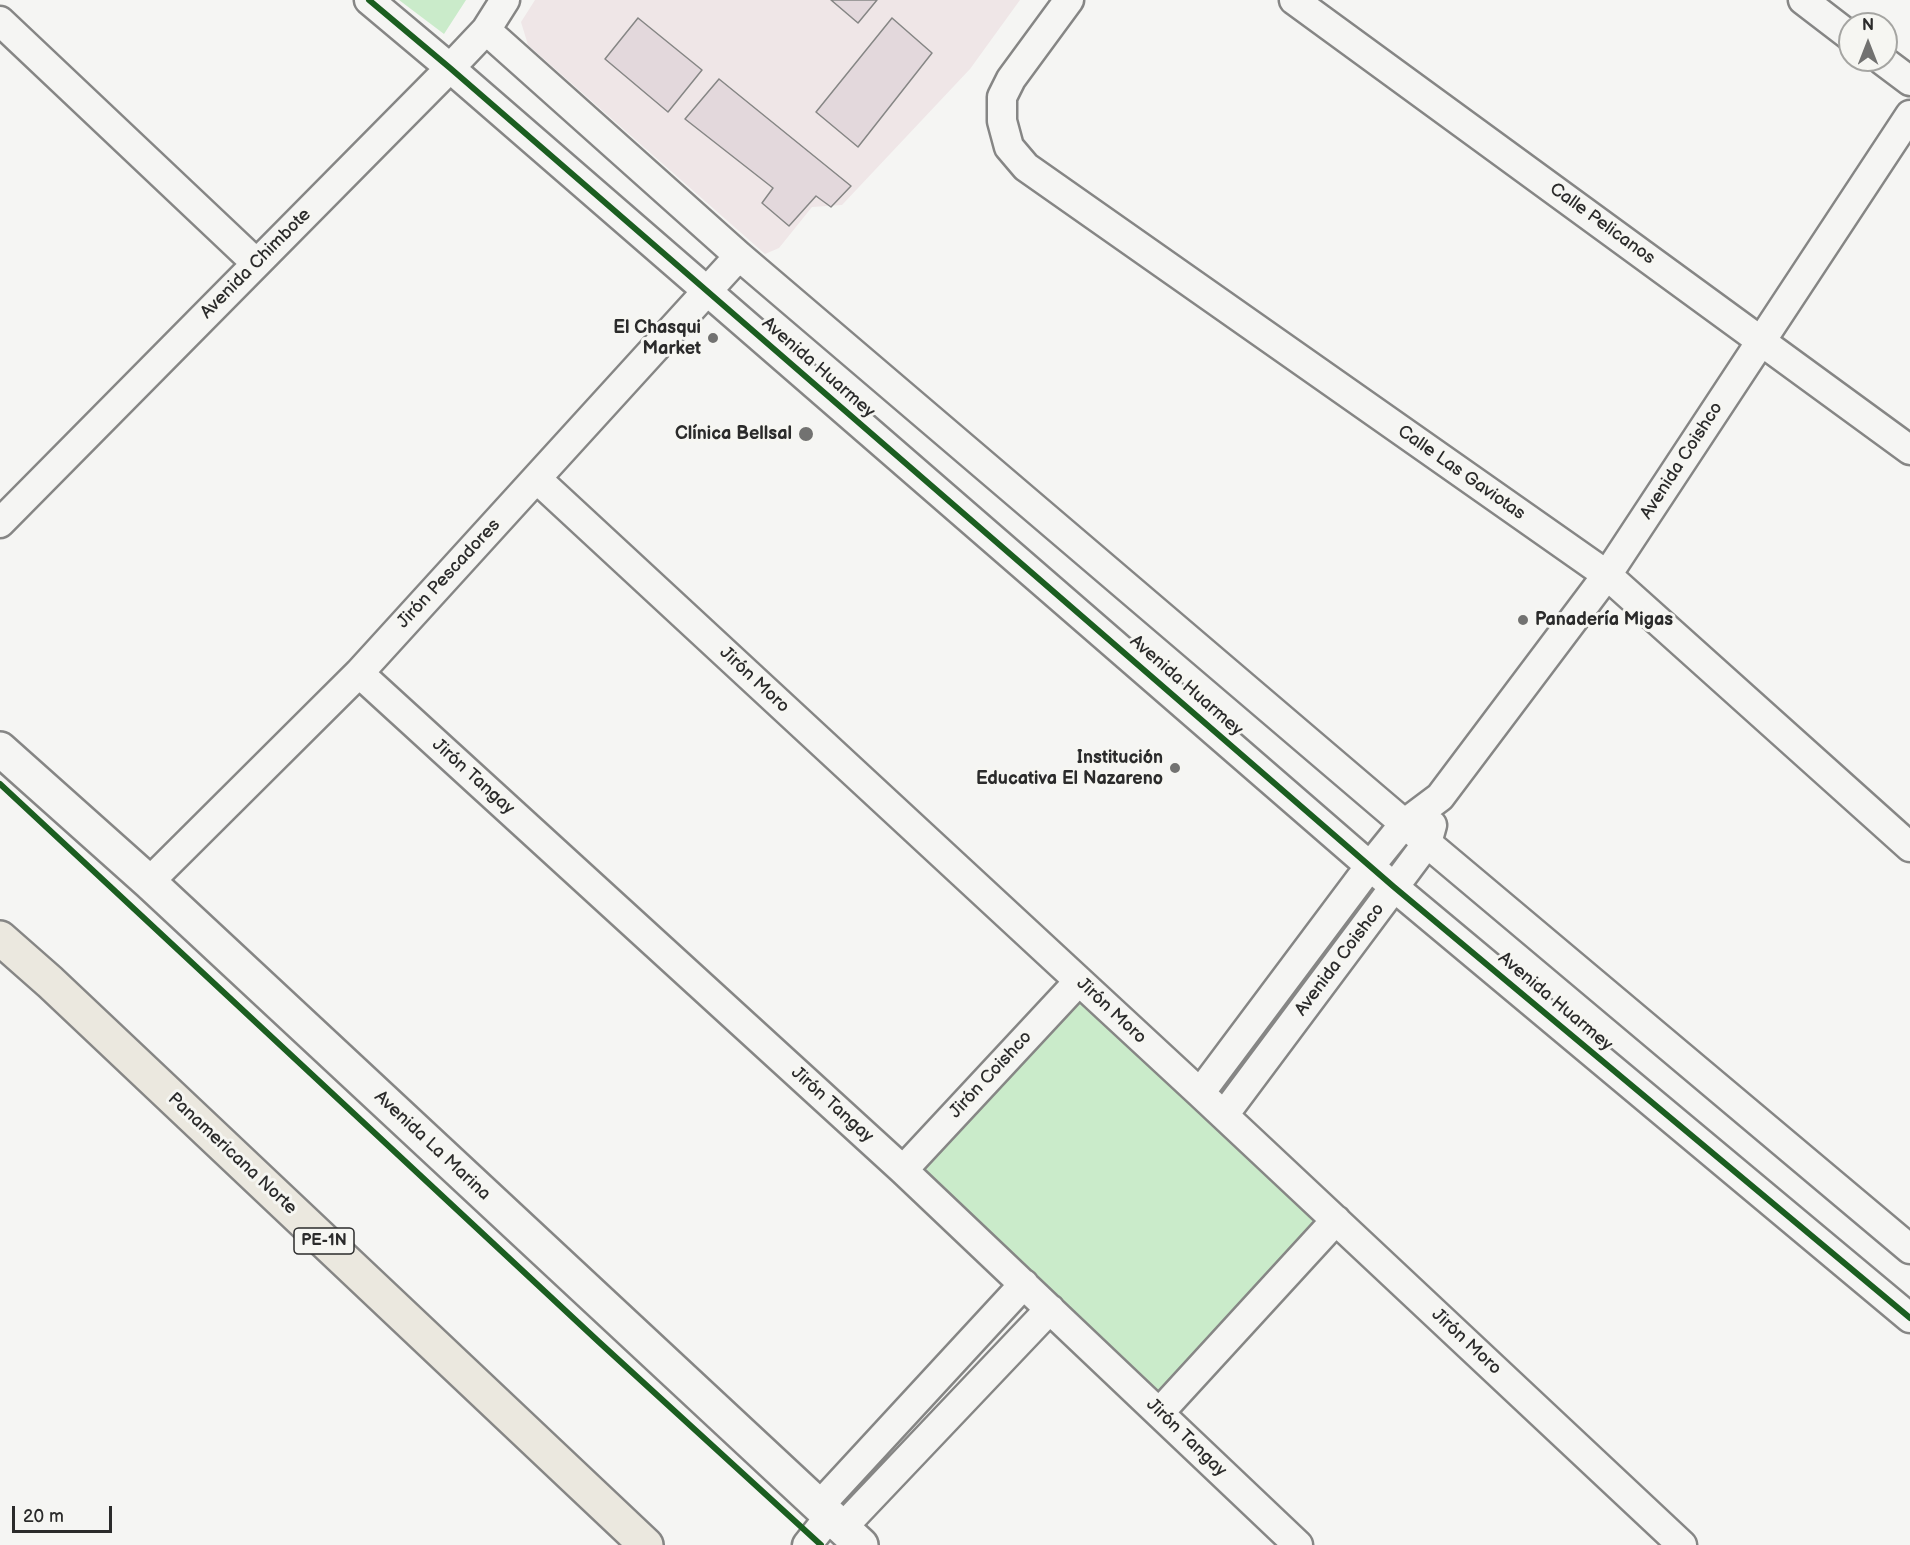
<!DOCTYPE html>
<html>
<head>
<meta charset="utf-8">
<style>
	body { margin:0 }
	#map { position:relative; width:1910px; height:1545px; overflow:hidden; background:#f5f5f3; font-family:"Balsamiq Sans",sans-serif }
	canvas { display:block }
	.north { position:absolute; left:1838px; top:12px; width:60px; height:60px; box-sizing:border-box; background:#f6f6f2; border:2px solid #a5a5a2; border-radius:50%; rotate:0deg; font-size:16px; font-weight:700; line-height:24px; text-align:center; color:#2b2b2b }
	.north::after { content:''; display:block; margin:auto; width:21px; height:27px; background:#727271; clip-path:polygon(50% 0,100% 100%,50% 72%,0 100%) }
	.scale { position:absolute; left:12px; top:1506px; width:100px; height:27px; box-sizing:border-box; border:3px solid #2b2b2b; border-top:0; padding-left:8px; font-size:18px; line-height:21px; white-space:nowrap; color:#2b2b2b; -webkit-text-stroke:4px #f6f6f2; paint-order:stroke }
</style>
</head>
<body>
<div id="map">
<canvas width="1910" height="1545"></canvas>
<div class="north">N</div>
<div class="scale">20 m</div>
</div>
<script>
const context = document.querySelector('canvas').getContext('2d');
context.lineJoin = 'round';
function fill(path, color) { context.fillStyle = color; context.fill(path, 'evenodd'); }
const shape = rows => new Path2D(rows.map(r => 'M' + r).join(''));
function trace(path, color, width, dash) { context.strokeStyle = color; context.lineWidth = width; context.lineCap = dash ? 'butt' : 'round'; context.setLineDash(dash || []); context.stroke(path); }
function label(font, color, halo, rows, align = 'center') {
  context.font = font + ' "Balsamiq Sans",sans-serif'; context.lineWidth = 6; context.setLineDash([]); context.textBaseline = 'middle'; context.strokeStyle = halo; context.fillStyle = color; for (const [text, x, y, turn = 0] of rows) {
    context.save(); context.translate(x, y); context.rotate((+turn || 0) * Math.PI / 180); context.textAlign = isNaN(turn) ? turn : align; if (halo) context.strokeText(text, 0, 0); context.fillText(text, 0, 0); context.restore();
  }
}
const built = shape([
	[535,0,1020,0,970,69,842,205,812,207,779,248,765,254,528,45,521,22]
]);
const green = shape([
	[399,0,466,0,444,34],
	[1080,999,1319,1222,1154,1395,914,1174]
]);
const building = shape([
	[831,0,877,0,858,23,831,0],
	[638,18,702,70,668,112,605,59,638,18],
	[892,18,932,53,858,147,816,112,892,18],
	[719,79,851,186,831,207,816,196,789,226,762,203,773,188,685,119,719,79]
]);
const minor = shape([
	[369,0,450,68,1394,887,1910,1318],
	[1069,0,1011,79,1002,97,1002,121,1009,147,1026,167,1607,575,1910,847],
	[1294,0,1910,450],
	[1803,0,1850,36],
	[0,21,256,263],
	[486,30,739,256,1427,843,1910,1249],
	[1882,60,1910,81],
	[537,479,1200,1093,1682,1545],
	[0,523,450,68,486,30,505,0],
	[359,673,903,1170,1298,1545],
	[149,882,359,673,739,256],
	[1200,1093,1370,866,1404,824,1440,797,1607,575,1910,115],
	[1224,1115,1427,843,1432,825],
	[903,1170,1079,981],
	[1159,1413,1336,1220],
	[819,1506,1024,1284],
	[842,1528,1050,1309],
	[807,1545,830,1516]
]);
const secondary = shape([
	[0,749,149,882,861,1545]
]);
const trunk = shape([
	[0,938,50,982,646,1545]
]);
const cycleway = shape([
	[369,0,450,68,1394,887,1910,1318],
	[0,784,599,1342,821,1545]
]);
const markers = [
	[713,338,6,"#727271"],
	[806,434,8,"#727271"],
	[1523,620,6,"#727271"],
	[1175,768,6,"#727271"]
];
const shields = [
	[324,1241,60]
];
const shieldNames = [
	["PE-1N",324,1241]
];
const streetNames = [
	["Calle Pelicanos",1602,224,36],
	["Avenida Chimbote",256,264,-45],
	["Avenida Huarmey",818,368,41],
	["Avenida Coishco",1682,461,-57],
	["Calle Las Gaviotas",1461,473,35],
	["Jirón Pescadores",449,574,-47],
	["Jirón Moro",754,680,43],
	["Avenida Huarmey",1186,686,41],
	["Jirón Tangay",473,777,42],
	["Avenida Coishco",1340,960,-53],
	["Avenida Huarmey",1555,1002,40],
	["Jirón Moro",1111,1011,43],
	["Jirón Coishco",991,1075,-47],
	["Jirón Tangay",832,1105,42],
	["Avenida La Marina",432,1146,43],
	["Panamericana Norte",232,1154,43],
	["Jirón Moro",1466,1342,43],
	["Jirón Tangay",1186,1438,44]
];
const poiNames = [
	["El Chasqui",701,328],
	["Market",701,349],
	["Clínica Bellsal",792,434],
	["Panadería Migas",1535,620,"left"],
	["Institución",1163,758],
	["Educativa El Nazareno",1163,779]
];
fill(built, '#efe6e7');
fill(green, '#caebca');
fill(building, '#e3d8dc');
trace(building, '#868685', 1.5);
trace(minor, '#868685', 33);
trace(secondary, '#868685', 38);
trace(trunk, '#868685', 38);
trace(minor, '#f5f5f3', 28);
trace(secondary, '#f5f5f3', 33);
trace(trunk, '#ebe8df', 33);
trace(cycleway, '#1b5e20', 6);
for (const [x, y, r, color] of markers) { const dot = new Path2D(); dot.arc(x, y, r, 0, 2 * Math.PI); context.fillStyle = color; context.fill(dot); trace(dot, '#f6f6f2', 2); }
for (const [x, y, w] of shields) { const box = new Path2D(); box.roundRect(x - w / 2, y - 13, w, 26, 4.5); context.fillStyle = '#f6f6f2'; context.fill(box); trace(box, '#2b2b2b', 1.5); }
label('bold 16px', '#2b2b2b', null, shieldNames);
label('18px', '#2b2b2b', '#f6f6f2', streetNames);
label('bold 18px', '#2b2b2b', '#f6f6f2', poiNames, 'right');
</script>
</body>
</html>
